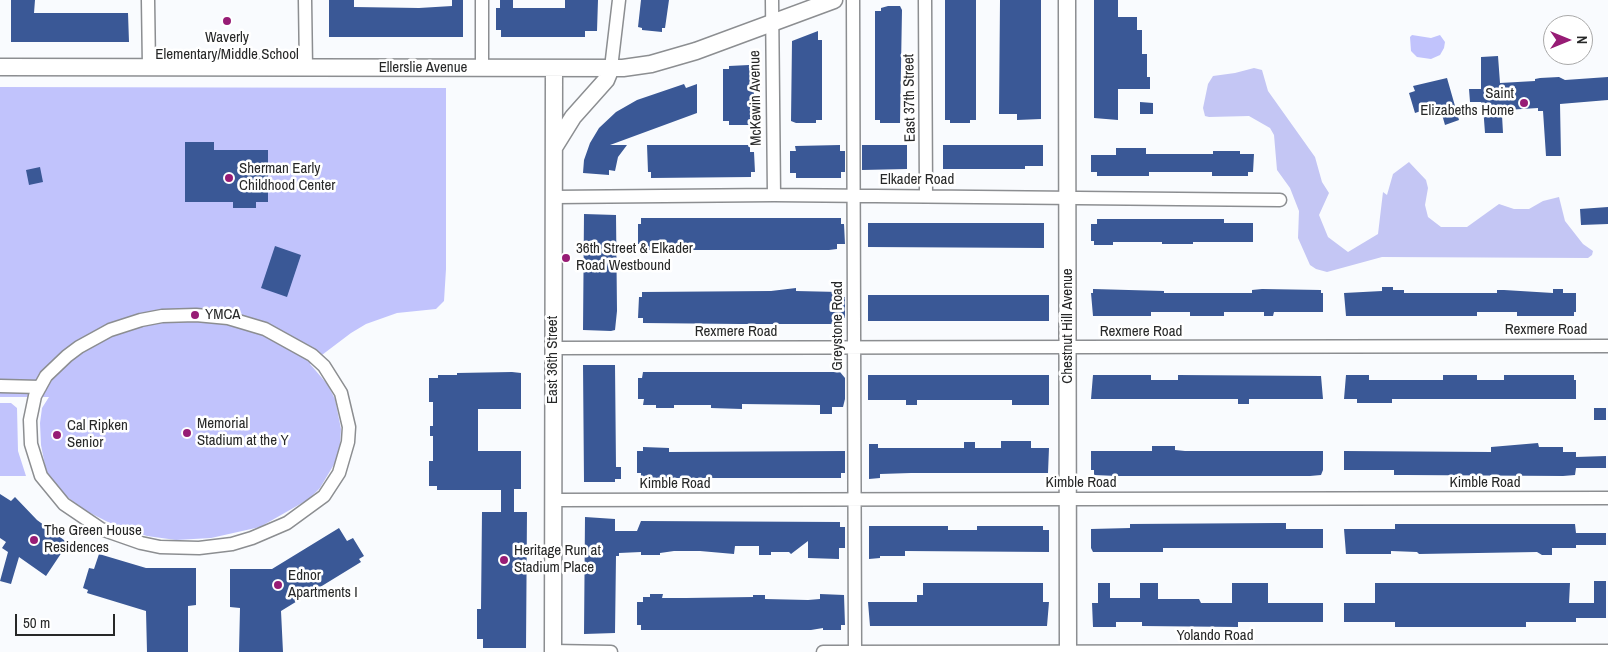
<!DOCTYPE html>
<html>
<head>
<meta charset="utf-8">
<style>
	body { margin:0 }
	#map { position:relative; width:1608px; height:652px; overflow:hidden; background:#f9fbfe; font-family:"Archivo Narrow",sans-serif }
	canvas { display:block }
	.north { position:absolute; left:1543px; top:15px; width:50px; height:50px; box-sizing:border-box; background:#fff; border:1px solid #a9a9a9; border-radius:50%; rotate:90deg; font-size:14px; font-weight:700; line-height:20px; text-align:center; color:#272828 }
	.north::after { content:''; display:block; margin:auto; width:18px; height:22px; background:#971c75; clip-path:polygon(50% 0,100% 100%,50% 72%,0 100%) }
	.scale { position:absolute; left:15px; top:614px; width:100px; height:22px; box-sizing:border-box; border:2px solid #272828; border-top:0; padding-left:6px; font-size:15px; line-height:18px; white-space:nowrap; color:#272828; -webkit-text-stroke:4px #fff; paint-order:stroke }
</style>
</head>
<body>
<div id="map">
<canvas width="1608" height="652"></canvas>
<div class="north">N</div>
<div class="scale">50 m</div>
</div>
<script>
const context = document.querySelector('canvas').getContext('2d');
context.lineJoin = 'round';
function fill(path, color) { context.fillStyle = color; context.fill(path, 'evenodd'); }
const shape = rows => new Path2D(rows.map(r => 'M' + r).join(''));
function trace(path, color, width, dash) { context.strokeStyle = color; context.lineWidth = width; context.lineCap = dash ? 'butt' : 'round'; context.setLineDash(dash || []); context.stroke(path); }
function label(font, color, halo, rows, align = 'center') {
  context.font = font + ' "Archivo Narrow",sans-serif'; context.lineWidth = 5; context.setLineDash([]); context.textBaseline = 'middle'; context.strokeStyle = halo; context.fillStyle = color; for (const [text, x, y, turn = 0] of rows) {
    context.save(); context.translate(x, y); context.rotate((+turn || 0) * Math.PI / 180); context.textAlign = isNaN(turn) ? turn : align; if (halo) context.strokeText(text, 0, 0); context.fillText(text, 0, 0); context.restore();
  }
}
const green = shape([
	[1412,35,1431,38,1440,35,1445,42,1444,48,1440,55,1431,59,1417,57,1411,51,1410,37],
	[0,87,446,88,446,269,444,301,436,309,397,313,366,324,351,333,310,364,328,385,335,399,341,429,340,446,336,461,320,488,309,499,260,527,211,538,176,540,147,536,116,526,84,510,65,495,46,471,41,445,40,423,42,408,49,397,0,397],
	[0,403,11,403,17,408,18,451,26,476,0,476]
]);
const forest = shape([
	[1254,68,1262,70,1268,91,1315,157,1322,182,1329,193,1319,215,1328,237,1348,252,1378,234,1383,192,1387,195,1393,174,1409,162,1426,180,1428,188,1425,205,1428,217,1441,227,1467,227,1499,204,1514,209,1529,209,1543,201,1559,197,1565,221,1583,244,1593,251,1592,255,1588,258,1382,257,1327,272,1316,269,1310,265,1298,238,1299,211,1290,188,1277,170,1274,135,1270,128,1249,116,1209,117,1205,116,1203,108,1208,84,1213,76,1235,73]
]);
const building = shape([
	[11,0,35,0,34,13,128,13,129,42,11,42],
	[329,0,354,0,354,7,419,8,452,6,452,0,463,0,463,37,329,37],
	[500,0,513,0,513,8,565,8,565,0,598,0,597,31,585,31,585,37,501,37,501,30,496,30,496,8,500,8],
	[641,0,669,0,665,28,662,28,662,32,642,30,642,28,638,27],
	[945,0,976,0,976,120,970,120,970,123,950,123,950,120,945,120],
	[1000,0,1041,0,1041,119,1017,120,1017,114,999,114],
	[1094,0,1118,0,1118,17,1137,17,1137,30,1142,30,1142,54,1147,54,1147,77,1150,77,1150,89,1118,89,1118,120,1094,118],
	[888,6,900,6,902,10,900,123,880,123,880,120,875,120,875,11,881,11,881,8],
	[818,31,818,40,822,40,822,120,816,120,816,123,796,123,791,121,792,41],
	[1498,56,1500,83,1535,81,1535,79,1540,78,1559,77,1565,80,1608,77,1608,100,1560,104,1561,156,1546,156,1543,111,1538,111,1538,108,1506,110,1506,114,1502,115,1503,133,1485,133,1483,106,1481,102,1470,102,1469,89,1481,89,1481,57],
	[749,65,749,68,754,68,754,125,729,125,729,121,723,121,723,69,729,69,729,66],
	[1447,78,1459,120,1445,125,1441,111,1423,117,1421,111,1415,113,1409,93,1415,91,1413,86],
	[684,84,686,88,697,84,697,113,610,145,627,145,618,157,615,171,609,170,609,175,583,173,584,160,590,143,599,128,616,112,637,100],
	[1140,102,1153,103,1153,114,1140,114],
	[185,142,214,142,214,150,268,150,268,202,256,202,256,208,233,208,233,202,185,202],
	[647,145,750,145,750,152,754,152,755,172,751,172,751,177,651,178,651,172,648,172],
	[840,145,840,151,845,151,845,172,841,172,841,178,796,178,796,173,790,173,790,151,796,151,795,146],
	[862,145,907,145,907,169,862,170],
	[943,145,1043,145,1043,166,1025,166,1025,169,943,169],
	[1116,148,1146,148,1146,154,1213,154,1213,151,1240,151,1240,154,1254,154,1253,172,1248,172,1248,176,1212,176,1212,172,1149,172,1149,176,1097,176,1097,172,1091,172,1091,155,1116,155],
	[40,167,43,182,29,185,26,170],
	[1608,207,1608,224,1581,225,1580,209],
	[584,214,616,215,617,311,615,330,611,331,583,330],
	[641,218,841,218,841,224,844,224,845,244,837,244,837,249,829,250,642,250,642,244,638,244,638,224,641,224],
	[1097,219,1224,219,1224,223,1253,223,1253,242,1193,242,1193,244,1162,244,1162,242,1113,242,1113,245,1094,245,1094,241,1091,241,1091,224,1097,224],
	[868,223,1044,223,1044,248,868,247],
	[275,246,301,255,287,297,261,288],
	[1382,287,1393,287,1393,290,1404,290,1404,293,1497,293,1497,290,1504,290,1553,293,1553,289,1563,289,1563,293,1576,293,1576,312,1574,312,1574,316,1517,316,1517,312,1477,312,1477,316,1346,316,1344,293,1382,291],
	[796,288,796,291,839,292,839,297,845,297,845,318,840,318,840,324,740,324,643,323,643,318,638,318,639,297,642,297,642,292,771,291],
	[1093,289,1164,291,1164,293,1252,293,1252,290,1262,289,1321,290,1321,293,1323,293,1323,312,1274,312,1273,316,1264,316,1264,312,1224,312,1224,316,1190,316,1190,312,1151,312,1151,316,1093,316,1091,293,1093,293],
	[868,295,1049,295,1049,321,868,321],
	[583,365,615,365,616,467,621,467,621,479,615,479,615,482,584,482],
	[512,372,521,373,521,409,478,409,478,451,521,451,521,489,514,489,514,512,527,512,526,648,483,648,483,639,477,639,477,609,481,609,482,512,501,512,501,490,437,490,437,486,429,486,429,461,433,461,433,436,430,436,430,426,433,426,433,402,429,402,429,378,438,378,438,375,457,375,457,373],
	[643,372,840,372,845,378,845,399,843,407,832,407,832,414,820,414,820,405,742,404,742,409,711,408,711,405,674,405,674,408,656,408,656,405,643,405,644,399,638,399,638,378,642,378],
	[868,375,1049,375,1049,405,1012,405,1012,400,917,400,917,405,906,405,906,400,868,400],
	[1093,375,1151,375,1151,380,1178,380,1178,375,1321,376,1323,399,1249,399,1249,404,1238,404,1238,399,1091,399],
	[1346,375,1369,375,1369,380,1443,380,1443,375,1477,375,1477,380,1504,380,1504,375,1574,375,1574,380,1576,380,1576,399,1392,399,1392,403,1357,403,1357,399,1344,399],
	[1594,408,1606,408,1606,420,1594,420],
	[1001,441,1031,441,1031,448,1049,448,1048,473,911,473,880,474,880,478,869,479,869,444,878,444,878,448,964,448,964,442,975,442,975,448,1001,448],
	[1538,443,1539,447,1563,447,1563,452,1576,452,1576,457,1606,456,1606,468,1576,468,1575,475,1563,476,1407,475,1394,475,1394,470,1344,470,1344,451,1491,452,1491,447],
	[1152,446,1175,446,1175,450,1185,451,1323,451,1323,470,1321,475,1310,476,1117,476,1094,475,1094,470,1091,470,1091,451,1152,451],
	[643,447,669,448,669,452,845,451,845,473,841,473,841,478,641,478,641,473,637,473,637,451,643,451],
	[0,494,11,501,15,497,37,520,68,543,46,576,19,557,11,584,0,581,8,552,2,548,6,542,0,538],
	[585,517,615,519,615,531,637,531,641,521,840,522,840,527,845,527,845,548,839,548,839,559,808,558,808,541,791,554,789,552,771,552,771,555,759,555,759,546,735,546,734,554,700,551,674,551,660,553,660,555,641,555,641,552,619,553,619,556,616,556,615,633,584,634],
	[1276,523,1286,523,1286,529,1323,529,1323,548,1163,548,1163,552,1093,552,1091,548,1091,529,1130,528,1130,524],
	[1395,524,1575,524,1576,533,1606,533,1606,545,1576,545,1576,548,1552,548,1552,555,1542,555,1537,552,1419,554,1417,552,1391,551,1391,554,1346,554,1344,529,1395,529],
	[869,526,948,526,948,530,977,530,977,526,1043,526,1043,530,1049,530,1049,552,905,551,905,556,880,556,880,558,869,559],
	[339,528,347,541,353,538,364,556,359,559,361,562,281,611,283,652,239,652,240,608,230,607,230,569,272,569],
	[99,554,146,568,196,568,196,605,188,606,188,652,147,652,146,611,87,593,88,590,83,588,89,568,94,569],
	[1594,581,1606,581,1606,618,1576,618,1576,622,1526,622,1526,627,1395,627,1395,622,1344,622,1344,603,1375,603,1375,583,1570,583,1569,603,1594,603],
	[923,583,1043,583,1043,602,1049,602,1047,626,870,626,868,602,917,602,917,595,923,595],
	[1098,583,1110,583,1110,598,1140,598,1140,583,1158,583,1158,599,1199,599,1201,603,1232,603,1232,583,1268,583,1268,603,1323,603,1323,622,1238,622,1238,627,1142,626,1142,622,1116,622,1116,627,1093,627,1092,603,1098,603],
	[650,594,663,594,662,598,686,598,753,597,753,595,765,595,765,599,808,600,820,599,820,594,844,595,845,625,841,625,841,630,823,630,823,628,811,630,641,630,641,625,637,625,637,602,643,602,643,597,650,597]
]);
const minor = shape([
	[148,0,149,67],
	[305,0,306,67],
	[482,0,482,68],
	[772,0,774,195],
	[853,0,855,652],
	[925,0,926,196],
	[611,68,619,0],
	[554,197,774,195,1280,200],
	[196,315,228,318,265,329,312,355,324,366,341,393,349,427,348,442,339,473,324,496,287,523,252,538,232,544,199,548,160,547,141,543,101,529,64,504,41,476,31,444,30,420,35,396,46,376,67,356,79,347,110,330,141,320,162,316,196,315],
	[553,348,1608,346],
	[0,386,40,387],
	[553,500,1608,498],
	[553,651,611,652],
	[823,652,1608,651]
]);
const tertiary = shape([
	[1067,0,1068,652],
	[0,67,623,68,651,64,696,51,834,0],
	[555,146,573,117,606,80,611,68],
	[553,652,554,68]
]);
const markers = [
	[227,21,5,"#971c75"],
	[1524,103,5,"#971c75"],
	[229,178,5,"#971c75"],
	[566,258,5,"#971c75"],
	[195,315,5,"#971c75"],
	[187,433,5,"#971c75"],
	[57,435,5,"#971c75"],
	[34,540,5,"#971c75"],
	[504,560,5,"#971c75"],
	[278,585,5,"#971c75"]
];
const poiNames = [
	["Waverly",227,38,"center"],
	["Elementary/Middle School",227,55,"center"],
	["Saint",1514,94,"right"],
	["Elizabeths Home",1514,111,"right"],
	["Sherman Early",239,169],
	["Childhood Center",239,186],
	["36th Street & Elkader",576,249],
	["Road Westbound",576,266],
	["YMCA",205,315],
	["Memorial",197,424],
	["Stadium at the Y",197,441],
	["Cal Ripken",67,426],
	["Senior",67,443],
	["The Green House",44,531],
	["Residences",44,548],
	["Heritage Run at",514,551],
	["Stadium Place",514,568],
	["Ednor",288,576],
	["Apartments I",288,593]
];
const streetNames = [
	["Ellerslie Avenue",423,68],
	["McKewin Avenue",756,98,-91],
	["East 37th Street",910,98,-91],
	["Elkader Road",917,180],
	["Greystone Road",838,326,-90],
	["Chestnut Hill Avenue",1068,326,-90],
	["Rexmere Road",1546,330],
	["Rexmere Road",736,332],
	["Rexmere Road",1141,332],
	["East 36th Street",553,360,-90],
	["Kimble Road",1081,483],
	["Kimble Road",1485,483],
	["Kimble Road",675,484],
	["Yolando Road",1215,636]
];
fill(green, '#c1c3fc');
fill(forest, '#c4c6f4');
fill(building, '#3a5896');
trace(minor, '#8c8e91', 15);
trace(tertiary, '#8c8e91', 19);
trace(minor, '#fff', 12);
trace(tertiary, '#fff', 16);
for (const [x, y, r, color] of markers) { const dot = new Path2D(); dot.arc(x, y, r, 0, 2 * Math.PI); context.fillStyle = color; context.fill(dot); trace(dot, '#fff', 2); }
label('15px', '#272828', '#fff', poiNames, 'left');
label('15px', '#272828', '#fff', streetNames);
</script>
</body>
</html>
